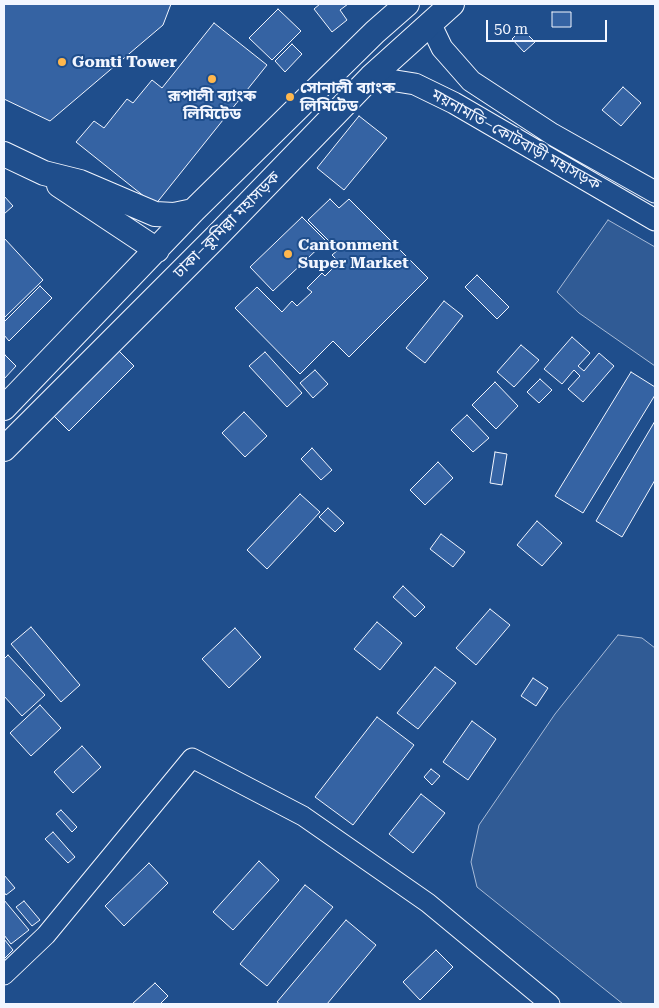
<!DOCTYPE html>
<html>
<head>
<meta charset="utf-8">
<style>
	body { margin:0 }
	#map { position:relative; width:659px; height:1008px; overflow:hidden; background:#1f4e8c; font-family:"Roboto Serif",serif }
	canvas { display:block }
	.frame { position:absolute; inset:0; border:5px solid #f2f6ff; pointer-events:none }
	.scale { position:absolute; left:486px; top:20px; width:121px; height:22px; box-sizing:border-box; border:2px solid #f2f6ff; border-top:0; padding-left:6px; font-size:15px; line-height:18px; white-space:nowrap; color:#f2f6ff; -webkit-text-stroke:4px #1f4e8c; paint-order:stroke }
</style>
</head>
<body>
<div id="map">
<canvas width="659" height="1008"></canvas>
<div class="frame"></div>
<div class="scale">50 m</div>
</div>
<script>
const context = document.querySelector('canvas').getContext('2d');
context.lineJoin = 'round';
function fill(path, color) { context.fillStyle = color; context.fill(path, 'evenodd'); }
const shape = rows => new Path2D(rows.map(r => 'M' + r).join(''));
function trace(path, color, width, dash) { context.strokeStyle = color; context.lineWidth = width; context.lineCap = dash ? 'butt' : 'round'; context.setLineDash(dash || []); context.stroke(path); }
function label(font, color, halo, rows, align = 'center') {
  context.font = font + ' "Roboto Serif","Noto Sans Bengali",serif'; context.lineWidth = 4; context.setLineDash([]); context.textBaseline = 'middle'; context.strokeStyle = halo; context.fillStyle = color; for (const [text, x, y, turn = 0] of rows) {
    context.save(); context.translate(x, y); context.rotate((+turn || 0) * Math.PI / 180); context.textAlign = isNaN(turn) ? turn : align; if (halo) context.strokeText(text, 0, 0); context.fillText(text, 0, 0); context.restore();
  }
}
const built = shape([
	[608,220,655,247,655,366,579,313,557,292,608,220],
	[618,635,642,638,655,648,655,1004,623,1004,477,887,471,862,479,825,555,714,618,635]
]);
const building = shape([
	[4,4,171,4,163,25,50,121,4,99,4,4],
	[320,4,348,4,340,10,347,20,332,32,314,9,320,4],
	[278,9,301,31,272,60,249,38,278,9],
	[552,12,571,12,571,27,552,27,552,12],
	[214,23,267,65,155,205,76,142,94,121,104,128,127,99,133,103,152,80,162,88,214,23],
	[522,29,535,42,524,52,512,39,522,29],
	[292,44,302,54,285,72,275,61,292,44],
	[623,87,641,103,621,126,602,110,623,87],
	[359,116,387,138,344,190,317,168,359,116],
	[4,196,13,206,4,214,4,196],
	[330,199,339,208,349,199,428,278,349,357,333,341,300,374,235,308,257,287,282,312,292,301,297,306,312,292,307,288,322,273,325,276,339,262,332,255,338,250,308,220,330,199],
	[302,217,326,241,273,291,250,267,302,217],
	[4,238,43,280,4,318,4,238],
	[477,275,509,307,497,319,465,287,477,275],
	[40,286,52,298,9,341,4,335,4,322,40,286],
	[444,301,463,316,425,363,406,348,444,301],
	[572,337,590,353,578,366,584,371,599,353,614,366,583,402,568,389,580,376,574,370,562,384,544,369,572,337],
	[521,345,539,360,514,387,497,372,521,345],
	[114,346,134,366,69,431,49,411,114,346],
	[265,352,302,393,287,407,249,366,265,352],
	[5,355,16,366,4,379,4,357,5,355],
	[315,370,328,384,313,398,300,383,315,370],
	[631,372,655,387,655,395,583,513,555,496,631,372],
	[540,379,552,390,539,403,527,392,540,379],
	[495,382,518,406,496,429,472,405,495,382],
	[244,412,267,436,245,457,222,433,244,412],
	[467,415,489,438,473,452,451,430,467,415],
	[655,421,655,480,622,537,596,521,655,421],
	[312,448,332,470,321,480,301,459,312,448],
	[495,452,507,454,502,485,490,483,495,452],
	[438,462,453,478,425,505,410,490,438,462],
	[300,494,320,512,267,569,247,550,300,494],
	[328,508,344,523,335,532,319,517,328,508],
	[537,521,562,543,542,566,517,545,537,521],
	[441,534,465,552,453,567,430,549,441,534],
	[403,586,425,607,415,617,393,597,403,586],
	[490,609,510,625,476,665,456,648,490,609],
	[377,622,402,643,380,670,354,649,377,622],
	[31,627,80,685,61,702,11,644,31,627],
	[235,628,261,657,229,688,202,659,235,628],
	[8,655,45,695,22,716,4,696,4,659,8,655],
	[435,667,456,683,418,729,397,713,435,667],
	[533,678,548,688,536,706,521,696,533,678],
	[40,705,61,728,31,756,10,733,40,705],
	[377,717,414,745,353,825,315,797,377,717],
	[472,721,496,739,468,780,443,762,472,721],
	[82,746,101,767,73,793,54,772,82,746],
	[431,769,440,776,432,785,424,777,431,769],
	[421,794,445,813,413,853,389,834,421,794],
	[61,810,77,827,72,832,56,814,61,810],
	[53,832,75,857,68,863,45,839,53,832],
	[259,861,279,880,233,930,213,912,259,861],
	[149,863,168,883,124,926,105,906,149,863],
	[4,875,15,888,6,895,4,892,4,875],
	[305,885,333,907,267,986,240,964,305,885],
	[4,900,29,930,11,944,4,935,4,900],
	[24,901,40,920,32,926,16,907,24,901],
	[346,920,376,945,327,1004,280,1004,277,1002,346,920],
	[4,939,13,950,4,959,4,939],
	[436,950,453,967,420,1000,403,982,436,950],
	[155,983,168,996,160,1004,132,1004,155,983]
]);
const tertiary = shape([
	[4,975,46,935,192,758,303,816,428,903,550,1004]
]);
const secondary = shape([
	[430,23,442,48,471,81,552,134,655,192],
	[371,77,415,84,454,103,655,220]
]);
const trunk = shape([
	[4,154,44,173,80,182,155,214,174,215,193,211],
	[59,185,157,250],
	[4,408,193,211,375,32,407,4],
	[4,449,217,236,371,77,452,4]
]);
const markers = [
	[62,62,5,"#ffb74d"],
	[212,79,5,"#ffb74d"],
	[290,97,5,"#ffb74d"],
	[288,254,5,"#ffb74d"]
];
const poiNames = [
	["Gomti Tower",72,62],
	["সোনালী ব্যাংক",300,88],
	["লিমিটেড",300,106],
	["রূপালী ব্যাংক",212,96,"center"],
	["লিমিটেড",212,114,"center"],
	["Cantonment",298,245],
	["Super Market",298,263]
];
const streetNames = [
	["ময়নামতি–কোটবাড়ী মহাসড়ক",516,140,29],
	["ঢাকা–কুমিল্লা মহাসড়ক",227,225,-45]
];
fill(built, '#305b95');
trace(built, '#a8bbd7', 1);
fill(building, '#3563a3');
trace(building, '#f2f6ff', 1);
trace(tertiary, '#f2f6ff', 21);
trace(secondary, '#f2f6ff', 23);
trace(trunk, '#f2f6ff', 26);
trace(tertiary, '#1f4e8c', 19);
trace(secondary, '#1f4e8c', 21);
trace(trunk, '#1f4e8c', 24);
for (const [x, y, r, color] of markers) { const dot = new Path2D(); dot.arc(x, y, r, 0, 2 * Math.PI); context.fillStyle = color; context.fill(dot); trace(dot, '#1f4e8c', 2); }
label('bold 16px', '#f2f6ff', '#1f4e8c', poiNames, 'left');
label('16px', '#f2f6ff', '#1f4e8c', streetNames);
</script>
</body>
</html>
